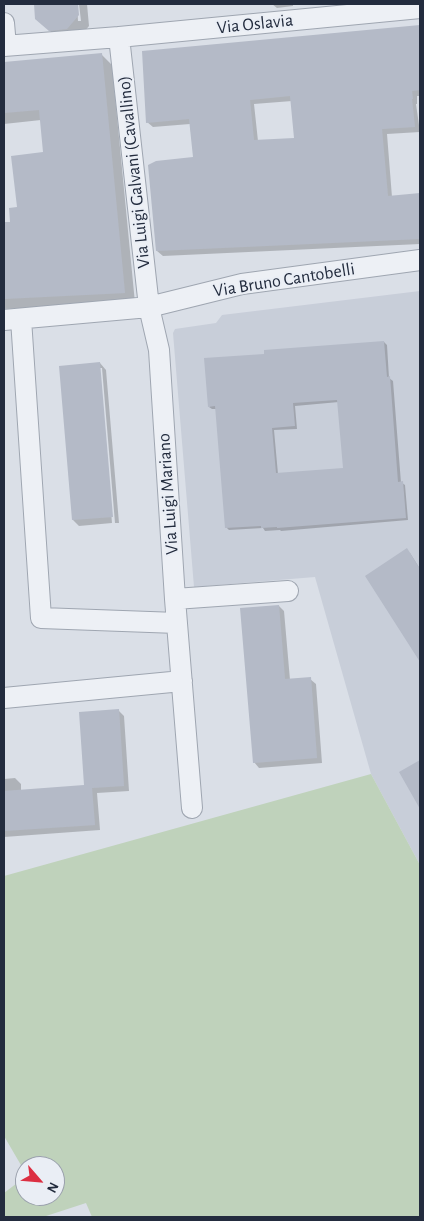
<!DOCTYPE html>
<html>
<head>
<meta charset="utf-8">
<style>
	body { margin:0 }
	#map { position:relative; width:424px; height:1221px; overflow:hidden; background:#dadfe7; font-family:"Alegreya Sans",sans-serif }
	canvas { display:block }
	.frame { position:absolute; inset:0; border:5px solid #232c3e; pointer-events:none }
	.north { position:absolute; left:15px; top:1156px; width:50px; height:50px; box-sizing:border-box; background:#eaeef5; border:1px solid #9aa0ac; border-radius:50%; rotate:117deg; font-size:14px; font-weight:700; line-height:20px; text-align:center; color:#232c3e }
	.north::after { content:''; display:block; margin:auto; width:18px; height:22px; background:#dc2f42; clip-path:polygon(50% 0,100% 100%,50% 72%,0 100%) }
</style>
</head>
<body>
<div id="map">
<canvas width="424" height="1221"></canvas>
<div class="frame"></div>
<div class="north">N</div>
</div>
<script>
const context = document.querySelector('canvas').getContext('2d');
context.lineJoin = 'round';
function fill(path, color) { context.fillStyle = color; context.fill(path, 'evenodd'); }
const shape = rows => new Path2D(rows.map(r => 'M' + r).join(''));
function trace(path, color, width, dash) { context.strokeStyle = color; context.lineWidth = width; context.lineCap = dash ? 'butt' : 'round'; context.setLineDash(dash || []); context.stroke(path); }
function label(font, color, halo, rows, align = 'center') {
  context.font = font + ' "Alegreya Sans",sans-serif'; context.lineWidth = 4; context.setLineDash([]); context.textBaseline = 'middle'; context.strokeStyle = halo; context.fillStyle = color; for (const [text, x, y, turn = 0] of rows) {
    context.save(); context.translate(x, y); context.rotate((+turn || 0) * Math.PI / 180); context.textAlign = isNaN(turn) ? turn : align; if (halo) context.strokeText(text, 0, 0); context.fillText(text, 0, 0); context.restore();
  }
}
const built = shape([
	[420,291,420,865,371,774,315,577,194,587,173,333,175,329,216,323,222,315]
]);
const green = shape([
	[371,774,420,865,420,1217,92,1217,86,1203,43,1217,4,1217,4,1193,25,1177,25,1196,55,1196,55,1166,25,1166,25,1172,4,1136,4,876]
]);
const shadow = shape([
	[35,4,77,4,78,21,81,21,79,4,87,4,89,26,78,39,61,41,36,18],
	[272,4,293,4,293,6,277,8],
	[420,27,420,96,417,96,417,104,416,104,420,132,387,134,392,197,420,194,420,244,163,256,157,251,194,159,190,124,153,127,147,122,143,52],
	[292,101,295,139,258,141,254,104],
	[101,54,112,65,135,303,4,309,4,224,12,223,44,153,41,120,4,124,4,63],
	[384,342,387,345,389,378,393,381,401,483,402,483,405,485,408,520,281,531,280,530,265,531,263,528,229,530,226,527,217,409,212,409,209,407,265,355],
	[339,402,344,469,278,474,274,430,297,429,295,406],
	[100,363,106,370,119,523,115,523,102,368,99,368,112,523,79,526,73,520],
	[410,553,420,569,420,577,416,580,420,587,420,660,366,576],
	[279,606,284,611,290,680,310,679,316,684,322,763,259,768,254,762],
	[118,710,124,716,129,791,97,793,100,830,4,837,4,779,15,778,21,784,21,791,86,786]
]);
const building = shape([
	[34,4,78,4,79,15,67,29,49,31,35,19],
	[420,25,420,90,412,91,413,99,412,99,415,127,382,129,388,196,420,193,420,239,156,251,148,165,156,161,193,157,189,119,146,123,142,51],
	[290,96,294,138,254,140,250,100],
	[102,53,125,293,4,299,4,222,10,222,9,208,17,207,11,156,43,152,39,110,4,113,4,62],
	[384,341,387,377,390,376,398,482,403,481,406,518,277,528,277,527,261,528,261,526,225,528,215,406,208,407,204,358,264,354,264,350],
	[337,400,343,468,276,473,272,428,295,426,293,403],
	[100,362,113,517,72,520,59,366],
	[407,548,420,569,420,662,365,576],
	[279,605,285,679,311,677,317,758,253,763,240,608],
	[119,709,124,786,92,788,95,825,4,831,4,791,84,785,79,712],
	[420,760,420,809,399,772]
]);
const minor = shape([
	[4,23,6,46],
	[119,37,149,307,159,350,175,599,192,808],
	[4,46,119,37,420,8],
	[21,319,41,618,177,623],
	[4,320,149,307,242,284,420,260],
	[175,599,288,591],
	[4,698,182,681]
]);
const streetNames = [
	["Via Oslavia",255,24,-6],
	["Via Luigi Galvani (Cavallino)",134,172,-96],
	["Via Bruno Cantobelli",284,280,-9],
	["Via Luigi Mariano",168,494,-94]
];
fill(built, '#c8ced9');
fill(green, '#bfd2bb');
fill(shadow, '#0003');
fill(building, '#b4bac7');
trace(minor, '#9fa6b1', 22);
trace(minor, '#edf0f5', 20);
label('18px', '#232c3e', '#eaeef5', streetNames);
</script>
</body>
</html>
